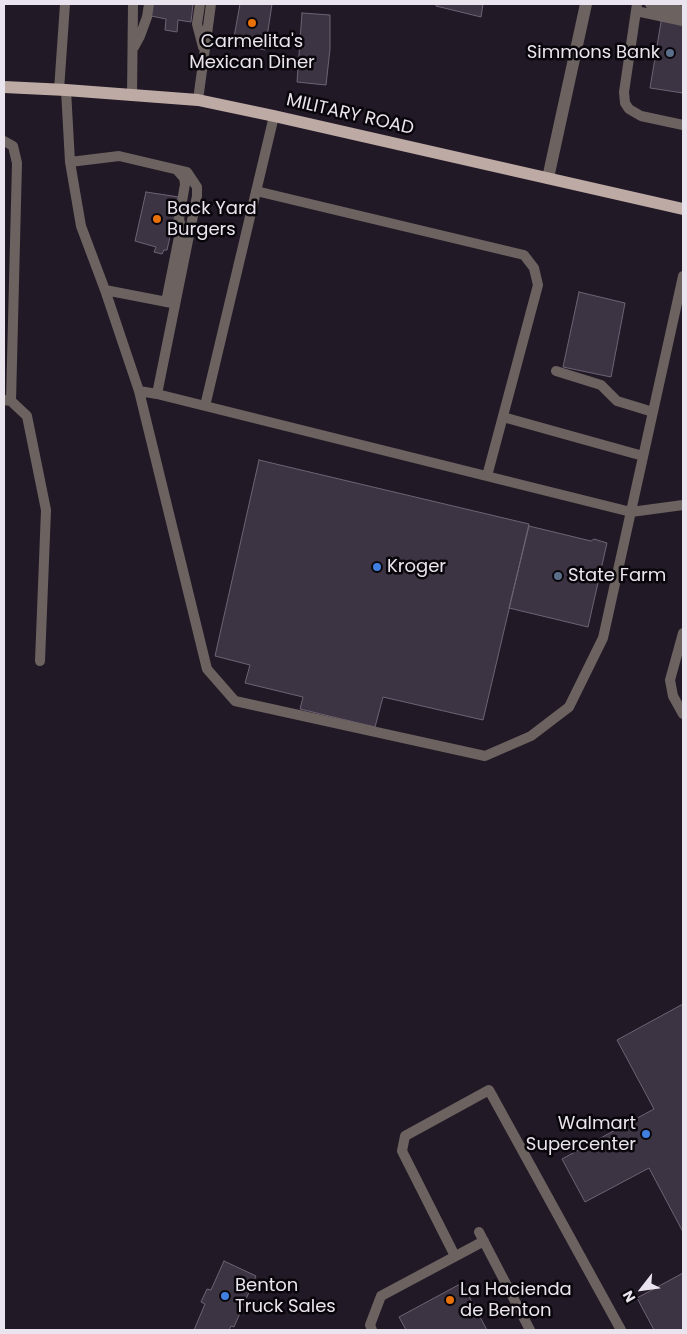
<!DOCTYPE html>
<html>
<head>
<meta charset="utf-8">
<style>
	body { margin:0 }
	#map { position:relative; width:687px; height:1334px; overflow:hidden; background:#221927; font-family:Poppins,sans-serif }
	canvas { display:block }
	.frame { position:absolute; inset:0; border:5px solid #eae4ee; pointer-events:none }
	.north { position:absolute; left:617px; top:1264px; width:50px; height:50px; -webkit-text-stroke:4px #09060b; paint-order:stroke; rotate:240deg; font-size:14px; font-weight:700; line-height:20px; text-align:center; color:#eae4ee }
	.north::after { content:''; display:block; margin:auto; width:18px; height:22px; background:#eae4ee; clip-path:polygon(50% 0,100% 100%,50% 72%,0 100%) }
</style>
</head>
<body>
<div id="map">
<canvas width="687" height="1334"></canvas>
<div class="frame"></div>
<div class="north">N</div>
</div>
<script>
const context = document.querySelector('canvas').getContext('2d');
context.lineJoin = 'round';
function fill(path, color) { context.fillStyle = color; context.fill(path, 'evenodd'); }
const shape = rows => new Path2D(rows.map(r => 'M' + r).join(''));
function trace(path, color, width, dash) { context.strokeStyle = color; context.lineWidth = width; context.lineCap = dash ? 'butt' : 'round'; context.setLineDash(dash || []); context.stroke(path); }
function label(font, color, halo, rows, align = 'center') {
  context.font = font + ' Poppins,sans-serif'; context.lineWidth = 5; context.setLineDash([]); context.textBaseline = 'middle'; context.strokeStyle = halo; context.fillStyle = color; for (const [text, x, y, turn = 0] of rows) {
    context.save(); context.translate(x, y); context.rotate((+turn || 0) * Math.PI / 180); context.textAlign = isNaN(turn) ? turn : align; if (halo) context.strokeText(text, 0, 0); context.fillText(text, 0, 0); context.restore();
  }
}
const building = shape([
	[152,4,193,4,191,22,178,20,177,32,165,30,166,19,151,16,152,4],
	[240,4,272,4,265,50,233,43,240,4],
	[436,4,483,4,481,17,436,6,436,4],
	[664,4,683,4,683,93,650,88,664,4],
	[302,13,330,15,330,49,326,85,297,82,302,13],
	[146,192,179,197,167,250,164,250,162,254,154,252,156,247,135,241,146,192],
	[579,292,625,303,611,377,563,367,579,292],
	[259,460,529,524,483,720,383,697,375,727,300,709,303,697,245,683,250,665,215,656,259,460],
	[529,526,591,541,594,539,607,543,588,627,509,608,529,526],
	[683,1004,683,1232,649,1168,585,1202,562,1159,654,1109,617,1040,683,1004],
	[224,1261,256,1276,234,1327,231,1326,229,1330,194,1330,205,1304,201,1302,207,1289,211,1290,224,1261],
	[683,1273,683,1330,654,1330,637,1298,683,1273],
	[462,1283,487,1330,406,1330,399,1317,462,1283]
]);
const service = shape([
	[200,4,197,24,203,47],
	[637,4,624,92,625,103,629,109,641,116,683,125],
	[650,4,683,11],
	[636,11,683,21],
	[134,47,140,36,147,17,149,4],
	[59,90,65,4],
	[66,90,70,162,81,226,105,290,139,391,207,669,235,701,485,756,531,736,569,707,603,638,683,276],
	[132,96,133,4],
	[198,100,211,4],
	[4,141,13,146,17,163,11,401],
	[70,162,119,156,187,172,197,187,197,196,157,394],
	[256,191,524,255,534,268,538,285,487,476],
	[105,290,172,303],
	[166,302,181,227,179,219,185,184,184,178,177,170],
	[556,371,601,385,617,401,653,412],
	[139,391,157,394,631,512,683,505],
	[4,400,11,401,27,416,46,510,40,661],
	[205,406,274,116],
	[503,417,643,456],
	[683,633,670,680,673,696,683,714],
	[479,1232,530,1330],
	[455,1256,402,1151,405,1136,489,1090,621,1330],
	[372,1330,370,1325,381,1296,484,1241]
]);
const minor = shape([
	[548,178,586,4]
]);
const primary = shape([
	[4,87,66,90,198,100,274,116,683,209]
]);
const markers = [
	[252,23,5,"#e8710a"],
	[670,53,5,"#5c6f8a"],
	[157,219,5,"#e8710a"],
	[377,567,5,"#3f7fe0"],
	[558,576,5,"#5c6f8a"],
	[646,1134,5,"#3f7fe0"],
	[225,1296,5,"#3f7fe0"],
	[450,1300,5,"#e8710a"]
];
const poiNames = [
	["Carmelita's",252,42,"center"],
	["Mexican Diner",252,63,"center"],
	["Simmons Bank",660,53,"right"],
	["Back Yard",167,209],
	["Burgers",167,230],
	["Kroger",387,567],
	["State Farm",568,576],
	["Walmart",636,1124,"right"],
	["Supercenter",636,1145,"right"],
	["Benton",235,1286],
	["Truck Sales",235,1307],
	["La Hacienda",460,1290],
	["de Benton",460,1311]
];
const streetNames = [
	["MILITARY ROAD",350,115,13]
];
fill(building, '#3d3443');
trace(building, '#6e6374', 1);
trace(service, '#6c6360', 10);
trace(minor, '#6c6360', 12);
trace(primary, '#beaaa4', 12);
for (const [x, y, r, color] of markers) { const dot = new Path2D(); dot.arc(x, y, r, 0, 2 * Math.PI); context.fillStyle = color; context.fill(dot); trace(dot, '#09060b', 2); }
label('18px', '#eae4ee', '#09060b', poiNames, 'left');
label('18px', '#eae4ee', '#09060b', streetNames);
</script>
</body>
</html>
